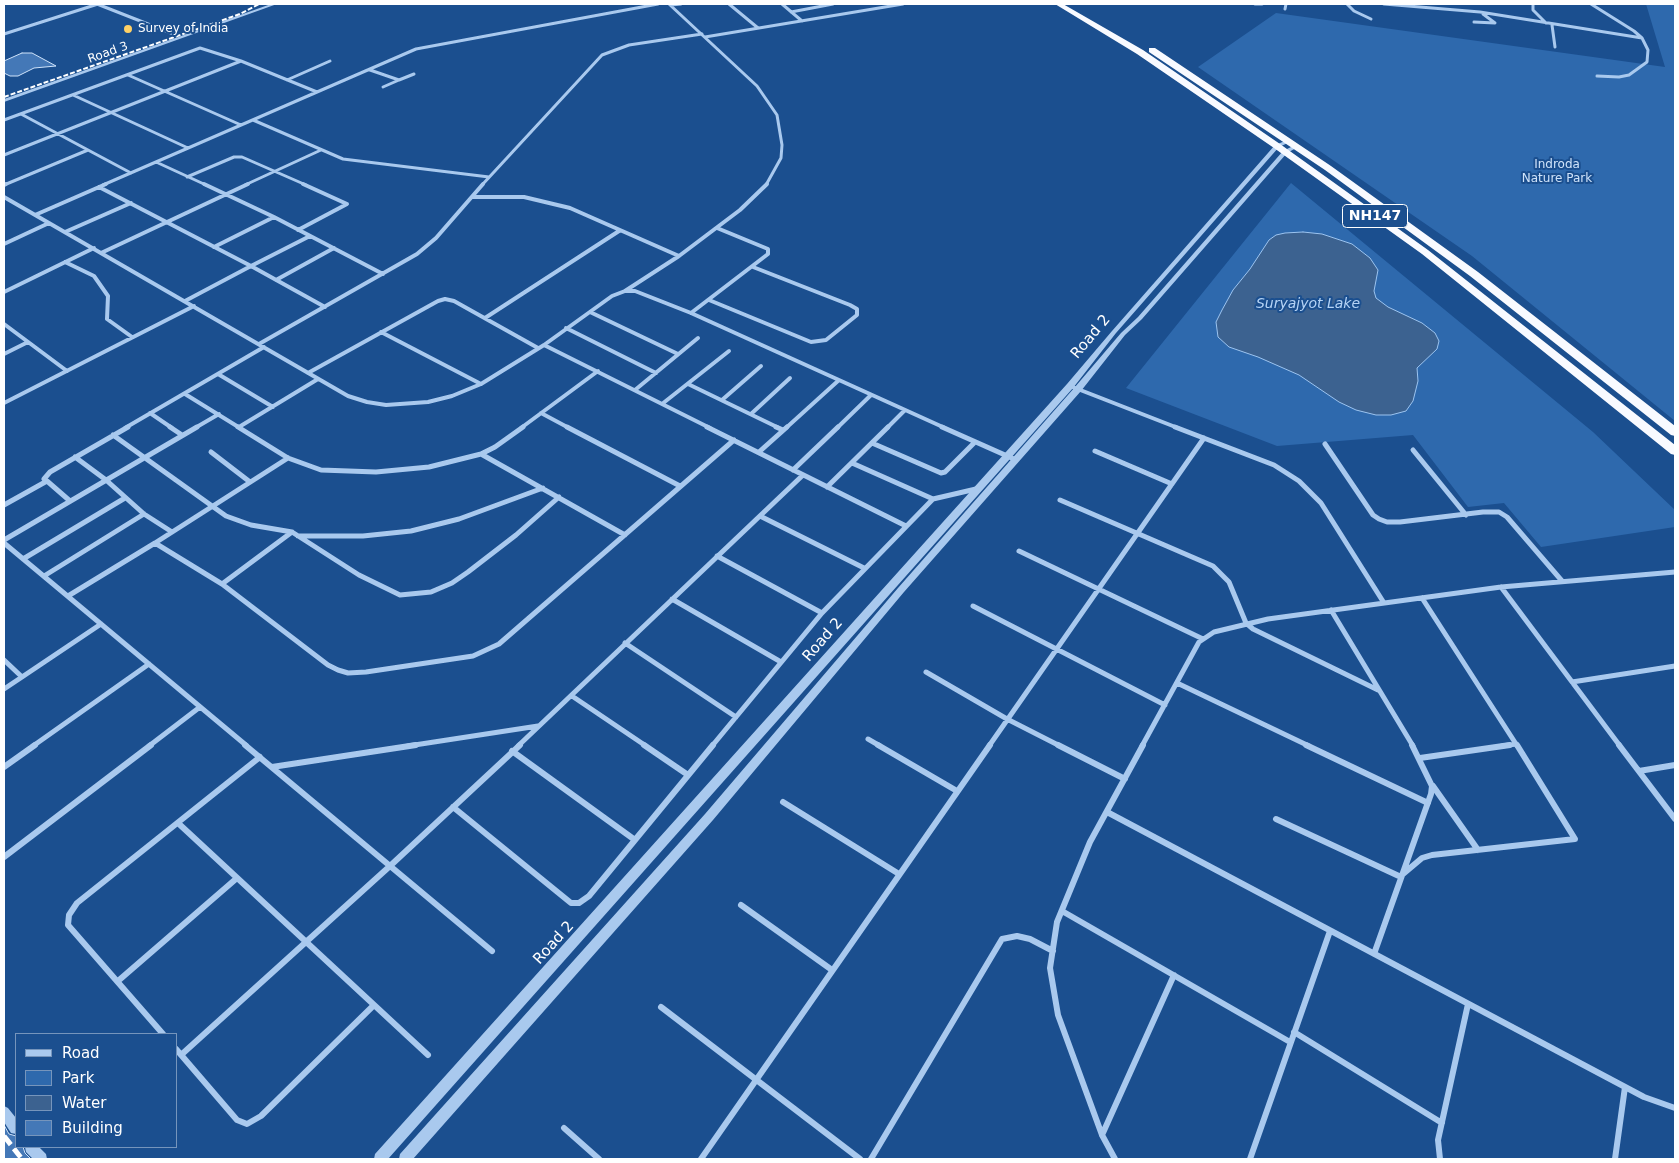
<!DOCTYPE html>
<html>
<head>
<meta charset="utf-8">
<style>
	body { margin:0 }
	#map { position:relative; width:1679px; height:1163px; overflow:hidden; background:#1b4f8f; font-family:"DejaVu Sans",sans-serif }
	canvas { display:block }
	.frame { position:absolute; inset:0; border:5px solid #fff; pointer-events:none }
	.legend { position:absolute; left:15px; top:1033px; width:162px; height:115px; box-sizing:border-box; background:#1b4f8f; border:1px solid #7695bc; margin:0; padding:6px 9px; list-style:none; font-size:15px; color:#fff }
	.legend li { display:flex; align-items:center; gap:10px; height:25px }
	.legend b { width:25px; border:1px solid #7695bc }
</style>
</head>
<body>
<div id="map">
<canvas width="1679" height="1163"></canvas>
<div class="frame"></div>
<ul class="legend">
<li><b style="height:6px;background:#a9c9ee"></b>Road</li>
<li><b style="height:14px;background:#2e69ad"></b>Park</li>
<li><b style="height:14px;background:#3c6290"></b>Water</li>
<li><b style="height:14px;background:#4478b7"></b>Building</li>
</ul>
</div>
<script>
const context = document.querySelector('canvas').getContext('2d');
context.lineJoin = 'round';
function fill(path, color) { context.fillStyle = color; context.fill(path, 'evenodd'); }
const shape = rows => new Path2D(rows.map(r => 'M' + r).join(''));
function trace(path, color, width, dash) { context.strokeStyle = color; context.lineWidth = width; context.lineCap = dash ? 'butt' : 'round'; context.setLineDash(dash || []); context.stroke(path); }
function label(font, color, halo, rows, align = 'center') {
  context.font = font + ' "DejaVu Sans",sans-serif'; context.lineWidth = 4; context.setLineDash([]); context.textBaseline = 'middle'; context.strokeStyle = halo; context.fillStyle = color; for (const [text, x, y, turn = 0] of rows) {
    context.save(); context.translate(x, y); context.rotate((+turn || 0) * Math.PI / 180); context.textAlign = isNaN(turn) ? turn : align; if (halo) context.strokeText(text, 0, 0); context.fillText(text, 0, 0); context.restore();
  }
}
const green = shape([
	[1646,4,1675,4,1675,421,1472,256,1198,67,1276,13,1665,67],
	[1291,183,1593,432,1675,510,1675,527,1541,547,1504,503,1468,507,1413,435,1277,446,1126,388]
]);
const water = shape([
	[1303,232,1322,234,1352,244,1370,258,1378,270,1374,291,1376,298,1388,307,1422,323,1435,333,1439,341,1437,349,1417,368,1418,381,1413,401,1406,411,1391,415,1376,415,1356,410,1339,402,1299,375,1258,357,1229,347,1218,337,1216,322,1222,310,1233,290,1250,269,1269,240,1276,235,1285,233,1303,232]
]);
const building = shape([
	[22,53,32,53,56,66,34,68,18,76,10,76,4,73,4,61,22,53],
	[4,1125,9,1134,16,1136,16,1147,23,1147,25,1153,31,1159,4,1159,4,1125]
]);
const minorFar3 = shape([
	[97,4,176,35],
	[669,4,757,86,777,115,782,145,781,158,766,185],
	[729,4,758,28],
	[782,4,802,21],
	[1255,4,1262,4],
	[1347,4,1354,11,1371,19],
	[1384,4,1480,12,1642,38],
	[1533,4,1533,10,1546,23],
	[1591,4,1634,31,1642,38,1648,50,1647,62,1629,75,1619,77,1597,76],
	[671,5,681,4],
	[1285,9,1286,4],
	[791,12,833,4],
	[1474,22,1495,23,1483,14],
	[1552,25,1555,47],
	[4,34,98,4],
	[705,37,903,4],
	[370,70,399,80,383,87],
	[128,75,241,125],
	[287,80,330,61],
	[399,80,414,74],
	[73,95,188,148],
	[4,120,200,48,241,61,317,92],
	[253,120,343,159,489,177],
	[88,150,131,173],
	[4,155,241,61],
	[156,162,206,185],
	[187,177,234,157,242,157,306,185],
	[4,185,88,150,21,114],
	[103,185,416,49,658,4],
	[245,185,321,150],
	[482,185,602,55,629,45,702,34]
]);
const minorFar2 = shape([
	[204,184,274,217,214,247],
	[4,185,6,184],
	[99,187,251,266,310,236],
	[4,197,348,396,367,402,386,405,428,402,452,396,481,384,544,345,612,296,625,291,635,291,691,313,945,428],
	[472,197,524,197,570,208,679,256],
	[35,215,106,184],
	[274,217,383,274],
	[298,230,347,204,303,184],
	[65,232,131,203],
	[4,244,49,223],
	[101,253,248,184],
	[65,262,94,276,108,296,107,319,132,337],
	[276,280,334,248],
	[625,291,679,256,740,210,767,184],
	[4,292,94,248],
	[709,300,811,342,826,340,857,315,857,309,850,305,753,267],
	[185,301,251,266,325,307],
	[590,312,678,354],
	[691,313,768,254,768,249,717,228],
	[485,318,619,231],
	[4,324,67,371],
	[566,328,656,373],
	[381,332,481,384],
	[259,344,417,254,436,238,483,184],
	[544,345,710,428],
	[4,354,28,342],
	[308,373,438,301,445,299,454,301,538,348],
	[218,374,273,407],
	[688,384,779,428],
	[1070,386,1178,428],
	[635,390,698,338],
	[185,394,240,428],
	[722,400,761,366],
	[4,403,194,306],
	[662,404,729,351],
	[150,413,172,428],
	[541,413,569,428],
	[751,414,790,378],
	[239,427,318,379],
	[125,428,264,347],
	[195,428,219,414],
	[521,428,598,371],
	[786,428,839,380],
	[837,428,871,395],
	[887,428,905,410]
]);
const minorFar1 = shape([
	[170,427,182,435],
	[238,427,288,458,321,470,376,472,429,467,481,454,495,447,523,427],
	[567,427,680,486],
	[707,427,906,526],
	[776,427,783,430],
	[942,427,1014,459],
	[1175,427,1274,465,1299,481,1321,503,1384,603],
	[113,435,226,516,251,525,292,532],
	[872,443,941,473,945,472,975,442],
	[1325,444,1373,515,1379,519,1387,522,1400,522,1483,512,1499,512,1507,517,1562,581],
	[1413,450,1466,515],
	[1095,451,1172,484],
	[211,452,250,482],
	[759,452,787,427],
	[481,454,625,535],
	[75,457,106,480,144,514,172,532],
	[852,463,933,499],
	[793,470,838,427],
	[47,481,44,479,50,472,128,427],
	[827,487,888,427],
	[1060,500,1213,566,1229,582,1246,623,1253,629,1378,690],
	[4,505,47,481,70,501],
	[760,516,864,568],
	[298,536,363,536,411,531,459,519,543,488],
	[4,540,197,427],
	[4,543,247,746],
	[155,543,288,458],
	[1019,551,1203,639],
	[717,556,822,613],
	[23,559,125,498],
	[44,576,144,514],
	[222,584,292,532,359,575,400,595,431,592,452,583,468,572,516,535,559,497],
	[1501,587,1620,746],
	[68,596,155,543,222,584,328,665,338,670,348,673,366,672,473,656,499,644,734,440],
	[1422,598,1516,744,1502,746],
	[672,599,781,662],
	[973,606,1165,705],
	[1331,610,1413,746],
	[625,643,736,717],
	[4,660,22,677,4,689],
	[926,672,1007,719,1060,746],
	[22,677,101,624],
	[1572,682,1675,666],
	[1177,683,1309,746],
	[572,696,646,746],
	[868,739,880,746],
	[1516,744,1517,746],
	[33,746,149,664],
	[149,746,200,707],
	[408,746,538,726],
	[518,746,803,475],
	[712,746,822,613,933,499,976,489],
	[989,746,1204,438],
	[1142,746,1199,642,1214,632,1268,619,1501,587,1675,572]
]);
const minor = shape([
	[245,745,492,951],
	[644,745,688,775],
	[878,745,957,791],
	[1058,745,1125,779],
	[1306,745,1428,803],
	[1619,745,1675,819],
	[512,751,635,840],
	[1420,758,1510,745],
	[4,767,35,745],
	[272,767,416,745],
	[1639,771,1675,765],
	[1433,786,1478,850],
	[783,802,899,874],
	[453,807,571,903,579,903,589,896,713,745],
	[1107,812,1644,1097,1675,1108],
	[1276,819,1401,877],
	[178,823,428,1055],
	[4,857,151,745],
	[1403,874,1422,858,1432,855,1575,839,1517,745],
	[741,905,832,970],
	[1062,911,1290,1042],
	[1374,954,1431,794,1432,786,1412,745],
	[118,981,237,878],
	[661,1007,860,1159],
	[1294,1032,1442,1123],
	[163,1034,68,925,69,915,77,903,260,757],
	[176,1049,237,1120,247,1124,261,1116,374,1005],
	[181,1055,390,866,520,745],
	[564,1128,599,1159],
	[1102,1135,1174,975],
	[701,1159,990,745],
	[871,1159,1002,939,1017,936,1030,939,1053,951],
	[1115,1159,1102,1135,1058,1015,1050,968,1057,922,1090,842,1143,745],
	[1250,1159,1330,931],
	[1440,1159,1438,1140,1468,1004],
	[1615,1159,1625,1087]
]);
const tertiary = shape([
	[271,4,277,4,4,102,4,99,271,4],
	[1285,141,1290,142,1279,147,1116,333,1073,388,388,1159,374,1159,375,1154,1067,384,1112,331,1275,145,1285,141],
	[1293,146,1298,147,1287,153,1142,319,1125,335,1081,391,904,592,713,820,413,1159,399,1159,400,1154,705,814,898,588,1075,387,1121,333,1138,317,1283,151,1293,146],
	[4,1106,8,1108,16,1118,16,1134,11,1133,4,1122,4,1106],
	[25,1147,39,1147,46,1154,47,1159,33,1159,26,1152,25,1147]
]);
const trunk = shape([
	[1055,4,1063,4,1143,50,1280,144,1428,250,1675,445,1675,455,1671,454,1422,254,1274,148,1137,54,1055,4],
	[1149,48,1155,48,1331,166,1478,272,1675,426,1675,436,1671,435,1470,276,1325,170,1149,52,1149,48]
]);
const railFar1 = shape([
	[4,97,240,14,259,4]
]);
const rail = shape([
	[4,1136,22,1159]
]);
const markers = [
	[128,29,5,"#ffd166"]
];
const farPoinames = [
	["Survey of India",138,29]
];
const farStreetnames = [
	["Road 3",108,53,-20]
];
const farParknames = [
	["Indroda",1557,165],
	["Nature Park",1557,179]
];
const shields = [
	[1375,216,65]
];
const shieldNames = [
	["NH147",1375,216]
];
const farWaternames = [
	["Suryajyot Lake",1308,304]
];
const streetNames = [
	["Road 2",1091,337,-50],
	["Road 2",823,640,-49],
	["Road 2",554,943,-48]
];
fill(green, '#2e69ad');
fill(water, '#3c6290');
trace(water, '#9cc4f0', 1);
fill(building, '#4478b7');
trace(building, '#cfe3fa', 1);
trace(minorFar3, '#a9c9ee', 3);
trace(minorFar2, '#a9c9ee', 4);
trace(minorFar1, '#a9c9ee', 5);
trace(minor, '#a9c9ee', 6);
fill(tertiary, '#a9c9ee');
fill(trunk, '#f8faff');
trace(railFar1, '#fff', 2, [5, 2]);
trace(rail, '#fff', 5, [11, 5]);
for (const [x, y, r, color] of markers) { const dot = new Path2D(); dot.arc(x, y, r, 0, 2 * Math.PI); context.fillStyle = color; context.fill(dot); trace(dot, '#1b4f8f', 2); }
label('12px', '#fff', '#1b4f8f', farPoinames, 'left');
label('12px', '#fff', '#1b4f8f', farStreetnames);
label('12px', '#cfe3fa', '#1b4f8f', farParknames);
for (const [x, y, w] of shields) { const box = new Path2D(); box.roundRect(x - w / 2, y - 11.5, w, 23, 4); context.fillStyle = '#1b4f8f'; context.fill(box); trace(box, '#fff', 1); }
label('bold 14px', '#fff', null, shieldNames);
label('italic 14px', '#b5d3f5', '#1b4f8f', farWaternames);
label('15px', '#fff', '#1b4f8f', streetNames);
</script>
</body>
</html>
